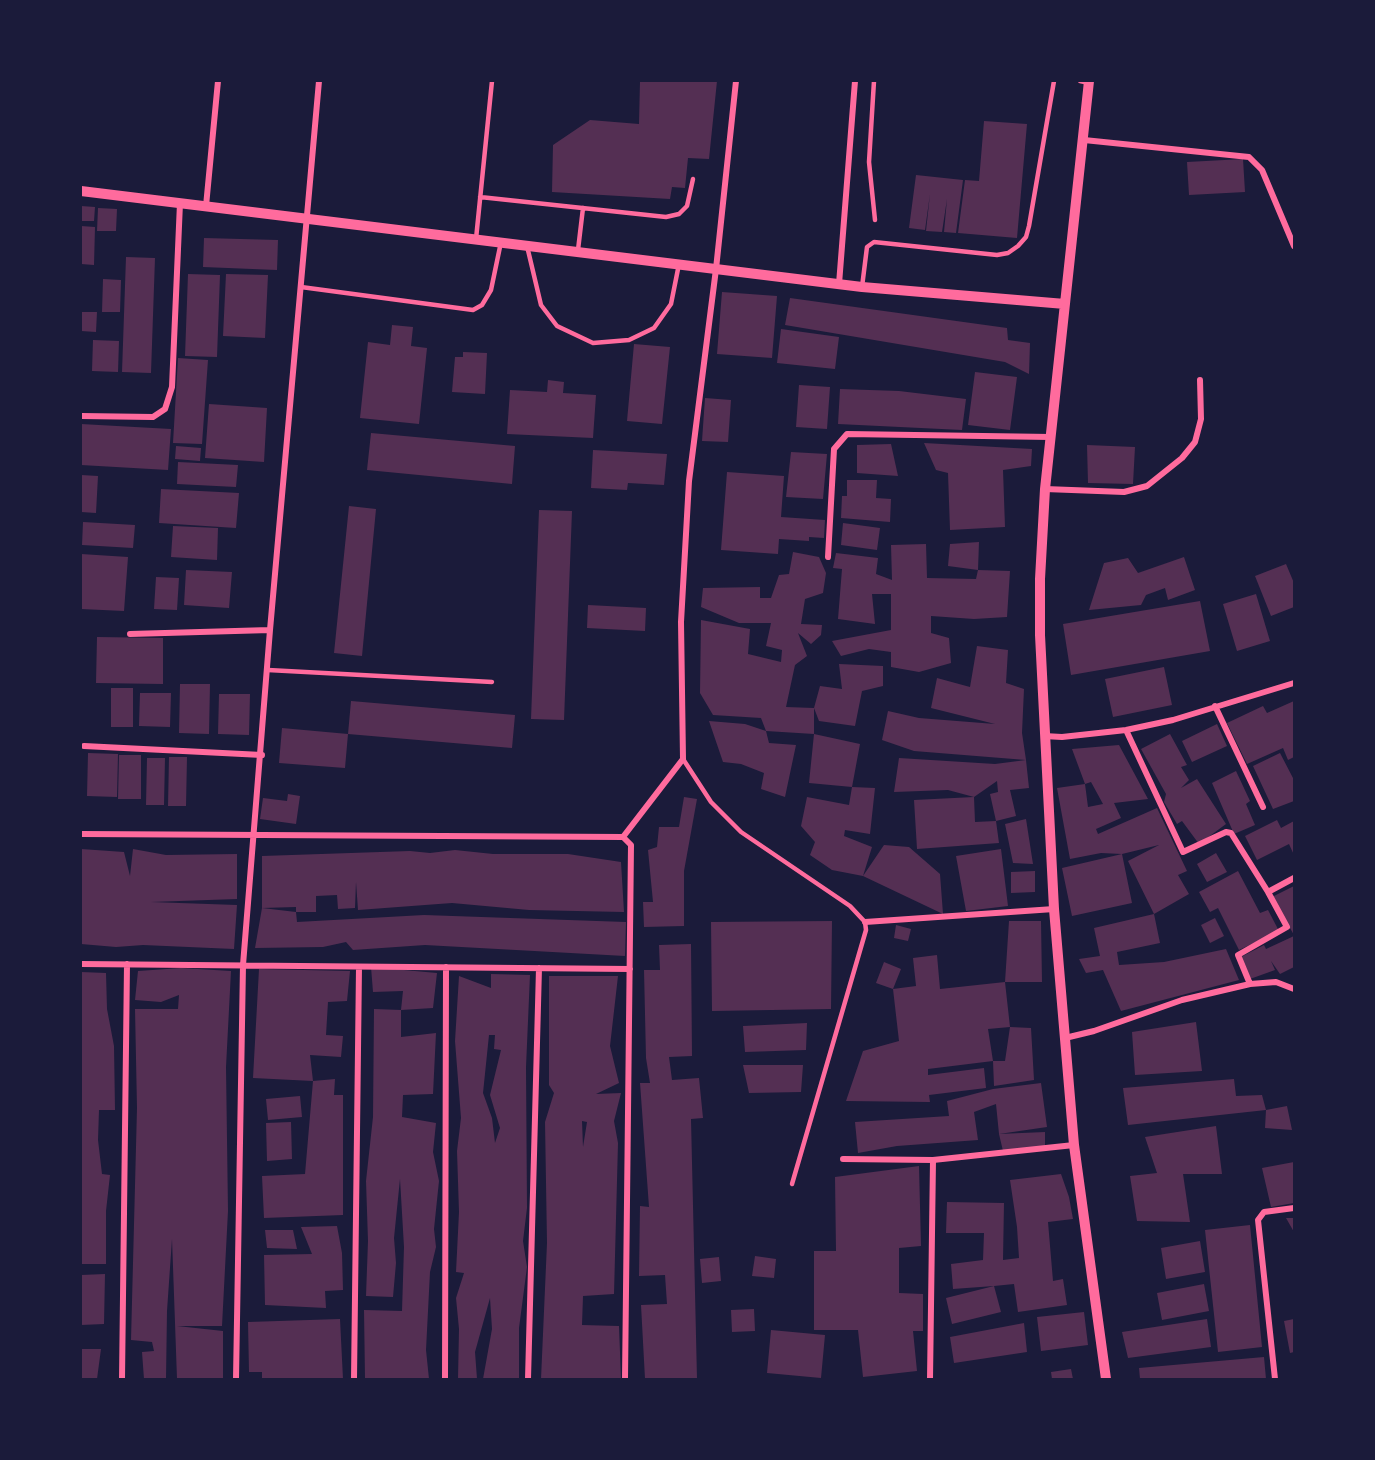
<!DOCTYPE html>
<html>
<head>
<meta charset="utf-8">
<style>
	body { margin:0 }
	#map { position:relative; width:1375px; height:1460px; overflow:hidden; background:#1b1b3a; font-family:Merriweather,serif }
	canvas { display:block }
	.frame { position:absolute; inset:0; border:82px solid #1b1b3a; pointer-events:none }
</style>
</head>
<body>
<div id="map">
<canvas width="1375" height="1460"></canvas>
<div class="frame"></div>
</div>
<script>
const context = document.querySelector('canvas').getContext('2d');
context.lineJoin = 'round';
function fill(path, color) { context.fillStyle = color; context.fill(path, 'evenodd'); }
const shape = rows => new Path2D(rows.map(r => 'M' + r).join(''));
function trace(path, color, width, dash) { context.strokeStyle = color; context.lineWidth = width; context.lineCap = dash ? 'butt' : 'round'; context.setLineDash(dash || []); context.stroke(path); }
const building = shape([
	[640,81,717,81,709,159,688,158,685,188,672,187,670,199,552,192,553,145,590,120,639,124],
	[984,121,1027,124,1017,238,958,233,965,180,979,181],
	[1243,159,1245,192,1189,195,1187,162],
	[916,175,963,180,956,233,944,232,947,199,942,232,926,231,930,194,925,230,909,228],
	[81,206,95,207,94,221,81,221],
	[98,208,117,209,116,231,97,231],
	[81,226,95,227,94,265,81,264],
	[204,238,278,240,277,270,203,267],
	[126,257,155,258,151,373,122,372],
	[188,274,220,275,217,357,185,356],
	[226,274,268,275,265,338,223,336],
	[103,279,121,280,120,312,102,312],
	[722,292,777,296,772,358,717,354],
	[790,298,1007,328,1008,340,1030,343,1029,374,1005,362,785,325],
	[81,312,97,312,96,332,81,331],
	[392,325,413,327,411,346,427,348,419,424,360,418,368,342,390,345],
	[781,329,839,337,835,369,777,363],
	[93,340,119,341,118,372,92,371],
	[634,344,670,347,662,424,627,421],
	[463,352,487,353,485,394,452,392,455,357,463,357],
	[178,358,208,360,202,444,173,443],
	[975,372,1017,377,1010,430,968,425],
	[548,380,564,382,563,393,596,395,593,438,507,434,510,390,547,392],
	[799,385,830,387,827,429,796,427],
	[840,389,899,391,966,399,962,430,838,424],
	[705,398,731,400,728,442,702,441],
	[209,404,267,408,264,462,205,458],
	[81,424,171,429,168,470,81,465],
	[371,433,515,446,512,484,367,470],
	[924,443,1032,449,1031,466,1003,470,1005,527,950,530,948,473,936,470],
	[891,444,898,476,857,473,857,445],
	[1087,445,1135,447,1133,484,1088,483],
	[176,446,201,448,200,461,175,459],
	[593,450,667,454,664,485,628,483,627,490,591,488],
	[791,452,827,454,823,499,786,497],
	[178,462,238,465,236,487,177,484],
	[727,472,784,476,781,517,825,520,824,538,809,537,809,541,779,539,778,554,721,550],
	[81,475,98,476,96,513,81,512],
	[847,480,877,480,876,498,891,499,890,522,841,518,842,496,847,496],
	[161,489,239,493,236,528,159,523],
	[349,506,376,509,362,656,334,653],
	[539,510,572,511,564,720,531,719],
	[83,522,135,525,133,548,82,545],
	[843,523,880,528,877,550,841,545],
	[173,526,218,528,217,560,171,557],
	[979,542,978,570,948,566,950,544],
	[926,544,927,578,976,579,978,570,1010,571,1007,617,974,619,931,616,931,633,949,638,951,663,919,672,891,667,891,652,869,649,841,656,832,641,891,630,891,594,872,594,875,624,838,619,842,569,833,568,836,553,878,558,876,574,892,580,891,545],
	[793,552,819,557,826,573,823,593,805,599,801,624,822,625,821,635,811,644,798,633,807,656,795,665,786,707,814,708,814,734,766,731,769,743,796,745,785,797,761,789,764,773,741,764,723,762,709,721,745,724,766,731,761,718,713,715,700,693,701,620,750,629,748,654,781,662,782,650,766,646,771,623,739,623,701,607,703,588,760,587,760,598,771,598,779,575,789,574],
	[81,554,128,557,124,611,81,609],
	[1184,557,1195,590,1168,600,1165,588,1146,595,1141,605,1089,610,1104,563,1128,558,1138,573],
	[1286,564,1294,583,1294,607,1271,616,1255,576],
	[186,570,232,572,229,608,184,605],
	[156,577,179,578,177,610,154,609],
	[1256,594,1270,641,1237,651,1223,604],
	[1200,601,1210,651,1071,675,1063,624],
	[588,605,646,608,645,631,587,628],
	[97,637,163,638,163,684,96,683],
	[977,646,1008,650,1006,683,1024,689,1022,733,1026,760,914,751,882,740,888,711,919,718,995,724,931,708,937,678,970,687],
	[839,664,883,666,883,686,862,691,855,726,819,721,814,708,820,686,842,689],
	[1164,667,1172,705,1113,717,1105,679],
	[180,684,210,684,209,734,179,733],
	[111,688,133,688,133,727,111,727],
	[140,693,171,693,170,727,139,726],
	[219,694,250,694,249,735,218,734],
	[351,701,515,715,512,748,348,734],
	[1294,701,1294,757,1288,760,1283,748,1247,764,1227,723,1263,706,1267,713],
	[1217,724,1227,746,1192,762,1182,741],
	[282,728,348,734,345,768,279,763],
	[814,734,860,744,852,787,809,783],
	[1170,734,1187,765,1181,767,1189,780,1181,788,1197,779,1226,824,1199,844,1182,821,1177,824,1164,802,1166,794,1141,749],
	[1119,745,1148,799,1114,803,1121,818,1096,829,1098,834,1157,808,1187,871,1178,875,1189,894,1154,914,1128,861,1159,845,1122,854,1132,903,1072,916,1062,868,1122,854,1101,853,1070,859,1057,788,1085,784,1088,807,1103,804,1091,782,1085,784,1072,749],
	[88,753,118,754,117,797,87,796],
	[1280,753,1294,780,1294,801,1273,809,1253,766],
	[119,755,141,755,141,799,118,799],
	[169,757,187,757,186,806,168,806],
	[147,758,165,758,164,805,146,805],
	[899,758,995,764,1026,760,1029,788,1010,790,1016,816,996,821,999,843,917,849,914,800,974,797,975,822,996,821,990,794,998,792,997,781,974,797,948,790,894,792],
	[1236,771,1250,801,1246,804,1255,825,1234,834,1212,783],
	[852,787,875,788,870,834,845,830,844,836,872,847,863,876,832,870,810,855,815,842,801,826,807,797,849,805],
	[288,794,300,796,296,824,260,819,263,798,287,801],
	[684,797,697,799,684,871,684,926,644,927,643,902,653,902,648,850,657,847,659,827,679,827],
	[1026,819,1033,864,1013,863,1005,824],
	[1277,820,1281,828,1294,821,1294,855,1289,844,1257,860,1245,836],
	[884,845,909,847,940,874,943,914,863,876],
	[81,849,124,852,130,876,133,849,166,855,237,854,237,899,151,902,237,905,234,949,143,945,116,947,81,944],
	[1001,849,1008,906,966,911,956,856],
	[455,850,493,854,568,854,621,862,624,912,529,910,452,903,358,910,356,882,355,908,338,909,337,895,316,896,316,912,296,912,297,922,424,915,626,922,625,956,425,945,353,950,346,942,323,947,255,948,262,908,262,856,410,851,430,853,434,904,430,853],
	[296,907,296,912,262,908],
	[1216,853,1227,872,1207,882,1197,864],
	[1035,871,1035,892,1011,893,1011,872],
	[1238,871,1260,913,1268,910,1279,931,1239,950,1218,908,1210,912,1199,892],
	[1294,886,1294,935,1272,897],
	[1154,914,1160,943,1117,952,1119,965,1164,962,1226,949,1239,980,1121,1011,1103,970,1086,973,1079,959,1100,956,1094,928],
	[1215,918,1224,936,1210,943,1201,925],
	[832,921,831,1009,712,1011,711,922],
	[1009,921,1041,921,1042,982,1005,982],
	[896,925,911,929,908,941,894,938],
	[1294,936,1294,967,1280,974,1271,961,1275,970,1250,979,1241,957,1264,945,1266,949],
	[691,944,692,1056,669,1057,672,1080,699,1078,703,1118,691,1119,697,1379,645,1379,641,1305,667,1304,665,1275,639,1276,640,1206,649,1207,640,1083,650,1083,646,1058,644,970,660,970,659,945],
	[937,955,940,989,1005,982,1010,1027,988,1029,993,1061,928,1069,928,1075,984,1068,986,1088,929,1095,930,1102,846,1101,863,1051,899,1041,893,989,876,983,884,962,901,969,893,989,916,986,913,958],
	[371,967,437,973,433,1008,401,1010,401,1037,436,1033,433,1094,403,1095,402,1117,436,1123,433,1152,439,1181,434,1229,436,1247,430,1272,426,1350,429,1379,365,1379,364,1310,402,1311,404,1247,400,1179,394,1238,396,1263,393,1297,366,1296,368,1241,366,1181,373,1117,374,1009,401,1010,403,991,373,992],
	[181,968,231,971,226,1067,228,1211,222,1326,177,1326,223,1331,223,1379,177,1379,172,1239,167,1311,166,1379,144,1379,142,1352,154,1351,152,1342,131,1340,137,1108,135,1009,178,1009,179,995,161,1002,135,1000,138,971],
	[259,969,350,971,347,1001,328,1002,326,1035,343,1036,341,1057,310,1055,313,1081,253,1078],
	[81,972,106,973,107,1009,114,1046,115,1110,99,1110,98,1140,102,1174,110,1175,106,1211,106,1264,81,1264],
	[491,974,530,975,526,1067,527,1208,523,1241,527,1267,519,1328,519,1379,483,1379,492,1329,490,1298,475,1352,477,1379,458,1379,459,1329,456,1298,464,1273,456,1272,459,1212,457,1151,461,1118,455,1041,459,976,491,988],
	[489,1035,495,1035,494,1049,501,1050,490,1095,500,1128,495,1143,492,1118,483,1093],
	[549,976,618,976,610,1046,619,1083,596,1094,621,1093,614,1121,618,1143,614,1294,583,1296,582,1325,619,1326,621,1379,541,1379,547,1243,545,1122,554,1093,549,1085],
	[582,1121,587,1122,583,1147],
	[1196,1022,1202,1071,1135,1075,1132,1032],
	[807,1023,806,1050,745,1052,743,1026],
	[1010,1027,1031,1028,1034,1080,994,1086,993,1061,1005,1061],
	[743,1065,803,1065,801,1092,749,1093],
	[335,1079,334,1095,343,1095,343,1215,264,1218,262,1176,305,1174,313,1081],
	[1234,1079,1236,1096,1262,1095,1266,1110,1287,1106,1292,1130,1265,1128,1266,1110,1128,1125,1123,1088],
	[1041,1083,1047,1127,999,1134,996,1104,974,1112,978,1140,897,1146,858,1153,855,1122,949,1116,947,1101,993,1089],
	[300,1096,302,1117,268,1120,266,1099],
	[291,1122,292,1159,267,1161,266,1123],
	[1216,1126,1222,1174,1183,1174,1190,1222,1137,1221,1130,1176,1157,1173,1145,1137],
	[1045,1132,1045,1148,1003,1151,999,1134],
	[1294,1162,1294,1203,1271,1207,1262,1168],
	[919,1166,921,1246,899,1248,899,1293,923,1294,923,1331,913,1331,917,1371,863,1377,858,1330,814,1330,814,1251,836,1251,835,1177],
	[1061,1174,1069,1197,1073,1219,1048,1222,1053,1281,1063,1279,1067,1305,1018,1312,1014,1284,994,1286,1001,1312,952,1324,946,1298,994,1286,953,1289,951,1264,983,1260,984,1233,946,1233,947,1202,1004,1203,1003,1260,1019,1258,1017,1227,1010,1180],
	[1286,1218,1294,1218,1294,1232],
	[1250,1225,1262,1347,1218,1352,1205,1230],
	[337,1226,342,1253,343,1290,325,1291,326,1308,265,1305,264,1255,312,1254,301,1227],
	[265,1230,293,1230,297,1249,267,1248],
	[1200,1241,1205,1272,1166,1279,1161,1248],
	[755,1256,776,1259,774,1278,752,1276],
	[719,1257,721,1281,702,1283,700,1259],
	[105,1274,104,1324,81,1325,81,1275],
	[1204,1284,1209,1311,1162,1320,1157,1293],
	[754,1309,755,1331,732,1332,731,1310],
	[1084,1312,1088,1345,1041,1351,1037,1317],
	[340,1319,343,1379,262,1379,262,1372,249,1372,248,1322],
	[1207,1319,1211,1347,1128,1358,1122,1332],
	[1294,1319,1294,1352,1290,1353,1284,1321],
	[1024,1323,1027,1352,954,1363,950,1337],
	[771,1330,825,1335,821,1378,767,1373],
	[81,1349,101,1349,97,1379,81,1379],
	[1264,1357,1266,1379,1140,1379,1139,1368],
	[1071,1369,1073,1379,1052,1379,1051,1372]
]);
const service = shape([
	[874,81,869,162,875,220],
	[1080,81,1089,83],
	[480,197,666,217,679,214,687,206,693,179],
	[476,239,492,81],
	[527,246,541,305,557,326,593,343,629,340,654,328,671,304,679,264],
	[578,250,583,208],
	[301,287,473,310,482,305,491,290,501,242],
	[862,287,867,247,874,242,997,255,1008,253,1018,246,1026,237,1029,226,1054,81],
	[268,670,492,682],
	[683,759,711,802,741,832,850,906,865,922,866,930,792,1184]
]);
const minor = shape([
	[1084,140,1249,157,1262,170,1294,246],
	[206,206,218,81],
	[839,284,855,81],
	[81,416,153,417,165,409,172,387,180,203],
	[1045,489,1124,492,1147,486,1182,458,1195,442,1201,419,1200,380],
	[828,557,834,449,847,434,1051,437],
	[130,634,270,630],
	[1215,706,1263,807],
	[1126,730,1183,852,1226,832,1231,833,1268,892,1294,878],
	[1044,736,1062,737,1126,730,1173,720,1294,683],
	[84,746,262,755],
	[81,834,623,837],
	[623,837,683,759,681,622,689,481,716,269,736,81],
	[623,837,631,845,625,1379],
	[865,922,1054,909],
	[81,964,630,969],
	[1250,984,1238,955,1287,927,1268,892],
	[1065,1038,1094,1031,1182,1000,1250,984,1276,982,1294,989],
	[843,1159,933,1160,1074,1145],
	[122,1379,127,964],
	[236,1379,243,965,270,630,319,81],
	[354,1379,359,967],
	[445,1379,446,967],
	[528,1379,539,968],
	[930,1379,933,1160],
	[1275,1379,1258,1220,1264,1212,1294,1208]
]);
const tertiary = shape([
	[1089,81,1045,489,1040,579,1040,635,1054,909,1074,1145,1106,1379],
	[81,191,862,287,1065,304]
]);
fill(building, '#542f53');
trace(service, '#ff6b9d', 4.5);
trace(minor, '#ff6b9d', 6);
trace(tertiary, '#ff6b9d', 10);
</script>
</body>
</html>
